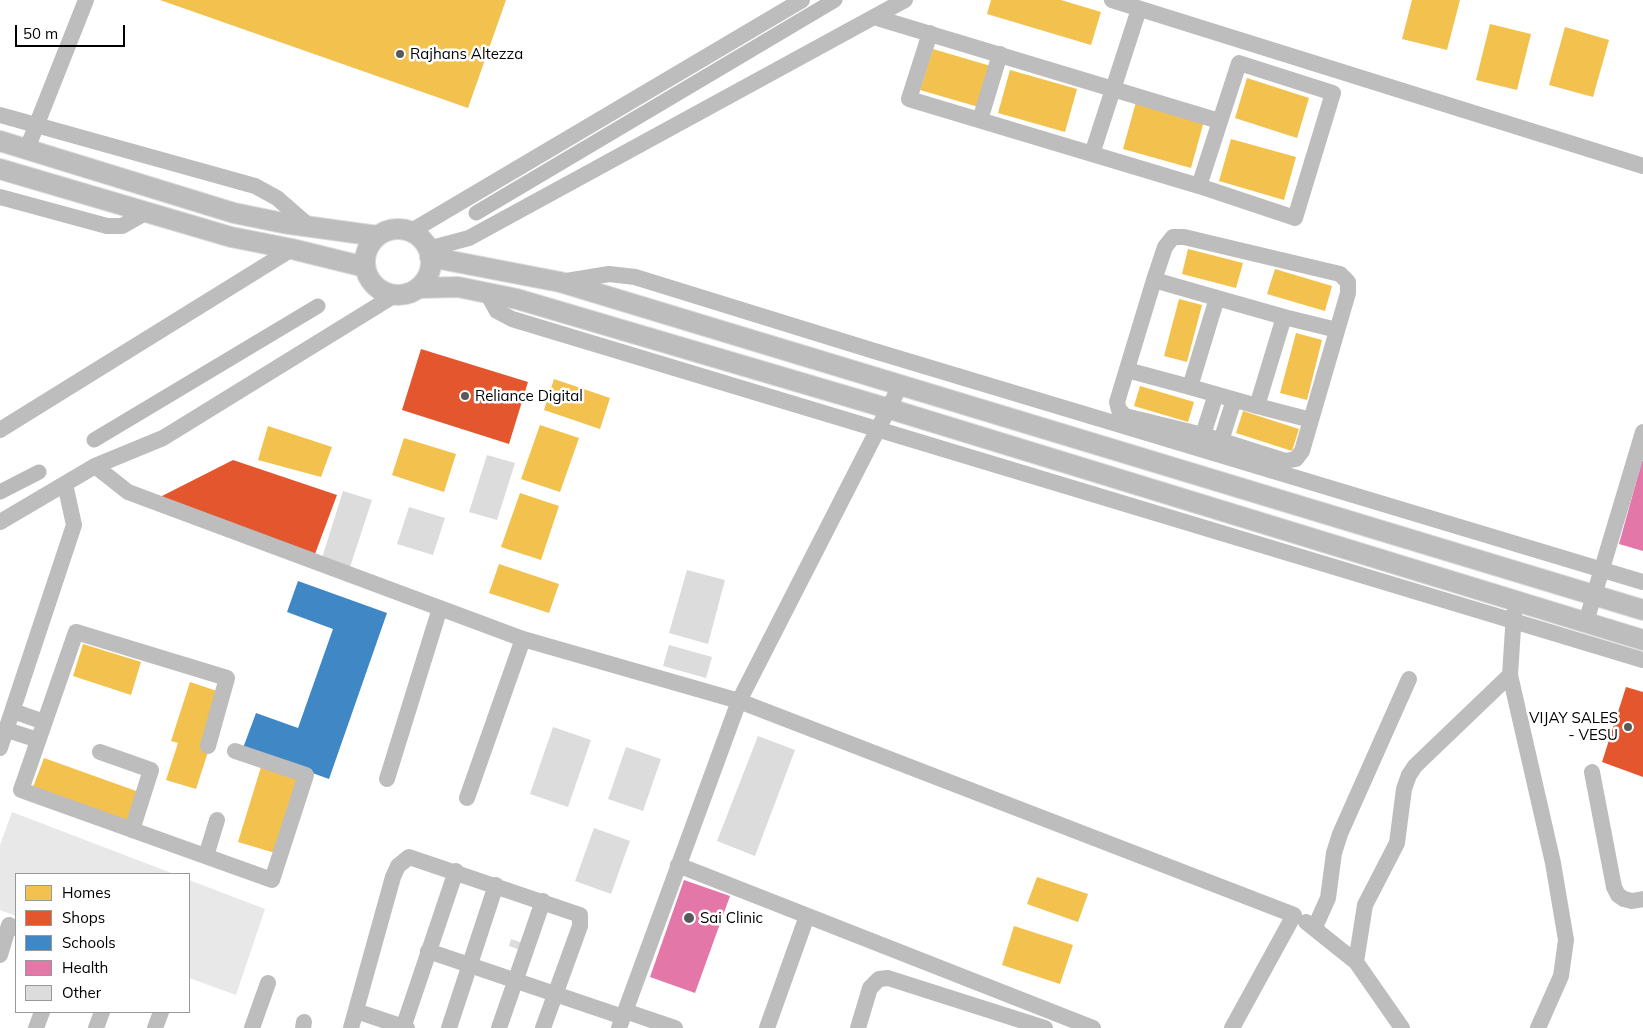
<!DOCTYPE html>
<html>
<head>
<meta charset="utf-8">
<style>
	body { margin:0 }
	#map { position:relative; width:1643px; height:1028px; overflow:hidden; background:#fff; font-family:Mulish,sans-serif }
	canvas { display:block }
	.legend { position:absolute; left:15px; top:873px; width:175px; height:140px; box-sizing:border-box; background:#fff; border:1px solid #999; margin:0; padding:6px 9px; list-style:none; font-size:15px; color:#000 }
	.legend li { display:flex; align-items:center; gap:10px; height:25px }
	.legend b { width:25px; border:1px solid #999 }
	.scale { position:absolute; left:15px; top:25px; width:110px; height:22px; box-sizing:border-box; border:2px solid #000; border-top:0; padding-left:6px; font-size:15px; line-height:18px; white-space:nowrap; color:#000; -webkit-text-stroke:4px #fff; paint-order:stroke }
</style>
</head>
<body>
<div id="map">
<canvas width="1643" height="1028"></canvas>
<ul class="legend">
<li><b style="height:14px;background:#f2c14e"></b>Homes</li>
<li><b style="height:14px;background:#e4572e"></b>Shops</li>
<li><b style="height:14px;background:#3f88c5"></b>Schools</li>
<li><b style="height:14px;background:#e377a8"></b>Health</li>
<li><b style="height:14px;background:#dcdcdc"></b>Other</li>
</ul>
<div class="scale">50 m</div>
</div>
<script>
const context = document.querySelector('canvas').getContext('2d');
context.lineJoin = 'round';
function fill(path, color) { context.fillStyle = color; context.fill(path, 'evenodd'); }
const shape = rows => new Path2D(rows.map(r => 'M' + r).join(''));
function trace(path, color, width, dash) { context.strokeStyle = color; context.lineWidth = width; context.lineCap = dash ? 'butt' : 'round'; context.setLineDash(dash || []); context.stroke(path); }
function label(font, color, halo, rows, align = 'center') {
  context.font = font + ' Mulish,sans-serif'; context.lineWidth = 5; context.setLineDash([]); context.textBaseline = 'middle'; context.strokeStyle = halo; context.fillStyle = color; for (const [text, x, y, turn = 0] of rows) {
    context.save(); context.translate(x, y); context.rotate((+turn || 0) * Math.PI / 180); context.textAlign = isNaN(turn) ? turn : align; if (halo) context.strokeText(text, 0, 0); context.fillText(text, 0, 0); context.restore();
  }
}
const green = shape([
	[12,812,174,874,16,874,16,916,0,910,0,845],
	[189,880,265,909,236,995,189,978]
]);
const homes = shape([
	[160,0,506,0,468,108],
	[991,0,1061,0,1101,12,1091,45,987,14],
	[1412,0,1460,0,1447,50,1402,39],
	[1490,24,1531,34,1517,90,1476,80],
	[1565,27,1609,40,1593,97,1549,85],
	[933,49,994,67,982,108,920,90],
	[1010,70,1077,89,1065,132,998,113],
	[1247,78,1309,98,1297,138,1235,118],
	[1136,102,1204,121,1191,168,1123,149],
	[1231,139,1296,157,1284,200,1219,181],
	[1188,249,1243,263,1236,288,1182,274],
	[1275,269,1332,286,1325,311,1267,294],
	[1179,299,1202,305,1187,362,1164,356],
	[1296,333,1322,340,1307,400,1280,393],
	[554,379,610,398,600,429,544,410],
	[1140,386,1194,402,1188,422,1134,406],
	[1243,411,1299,429,1292,451,1236,433],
	[540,425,579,438,560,492,521,479],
	[268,426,332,447,321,477,258,460],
	[404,438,456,454,444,492,392,475],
	[520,493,559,506,541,560,501,547],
	[499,564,559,584,549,613,489,593],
	[83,644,141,662,131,695,73,676],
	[190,682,220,692,208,752,196,789,166,780,178,743,171,741],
	[44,758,139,792,129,821,33,787],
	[261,767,298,778,275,853,238,842],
	[1037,877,1088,894,1078,922,1027,904],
	[1014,926,1073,945,1060,984,1002,965]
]);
const shops = shape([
	[421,349,528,382,509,444,402,410],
	[233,460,337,495,315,554,160,497],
	[1626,687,1643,692,1643,777,1602,762]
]);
const schools = shape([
	[298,581,387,613,329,779,243,748,256,713,298,728,333,629,287,612]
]);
const health = shape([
	[1642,461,1643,461,1643,551,1619,544],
	[684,880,730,896,695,993,650,977]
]);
const canal = shape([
	[476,213,835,0],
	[94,440,318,306],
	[0,492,39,472]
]);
const building = shape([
	[487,455,515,463,497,520,469,512],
	[343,491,372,500,350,567,322,558],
	[409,507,445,518,433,555,397,544],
	[687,570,725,580,708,644,669,633],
	[669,645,712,657,706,678,663,666],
	[553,727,591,740,568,807,530,794],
	[758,736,795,750,755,856,717,841],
	[626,747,661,759,643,811,608,799],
	[594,828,630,841,611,894,575,881],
	[511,939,526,944,523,951,509,946]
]);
const minor = shape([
	[1112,0,1643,166],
	[874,17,1219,121],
	[930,33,909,99,1199,186,1239,63,1333,93,1295,218,1199,186],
	[0,115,255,186,277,198,309,226],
	[980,120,1000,54],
	[27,149,86,0],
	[1092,154,1139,9],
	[0,197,107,226,122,226,147,212],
	[410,232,802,0],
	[1173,237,1184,237,1340,274,1348,282,1348,293,1311,420,1302,451,1296,459,1285,461,1203,435,1125,416,1119,410,1117,402,1154,280,1165,247,1173,237],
	[428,249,469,238,905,0],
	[1154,280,1217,298],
	[560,282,609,274,635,277,871,350,1643,582],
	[487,293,497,311,512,319,1643,660],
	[1217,298,1284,317,1257,406,1190,387,1217,298],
	[1284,317,1337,330],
	[1127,370,1190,387],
	[1257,406,1311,420],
	[0,430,292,249],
	[1200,444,1216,394],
	[1218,450,1234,400],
	[95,466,128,492,523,639,739,701,1294,915,1232,1028],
	[0,522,95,466,163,438,395,295],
	[1514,613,1510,675,1553,863,1566,940,1561,976,1538,1028],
	[1586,622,1643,432],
	[13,711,44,722],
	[7,730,38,740],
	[208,746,227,678,76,632,21,790,272,880,306,775,235,751],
	[0,748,74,525,65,484],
	[100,752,151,770,132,830],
	[1592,772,1614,887,1618,895,1624,899,1632,901,1643,899],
	[387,779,440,608],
	[467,798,523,639],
	[206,856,217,820],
	[678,865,1093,1028],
	[1306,922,1356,962,1402,1028],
	[1315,927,1328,898,1334,853,1340,834,1409,679],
	[428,951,623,1017],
	[0,955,9,925,16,928],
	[1356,962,1365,905,1397,843,1404,789,1409,775,1415,766,1510,675],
	[356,1011,407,1028],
	[625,1011,675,1028],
	[36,1028,42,1012],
	[96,1028,102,1012],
	[155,1028,161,1012],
	[252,1028,268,983],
	[303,1028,304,1022],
	[351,1028,393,877,398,866,409,857,580,915,580,926,543,1028],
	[403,1028,456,871],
	[449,1028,496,885],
	[499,1028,543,901],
	[619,1028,739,701,901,384],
	[767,1028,807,916],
	[858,1028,870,988,879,979,888,978,1045,1028]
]);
const major = shape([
	[0,141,234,213,283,223,377,236],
	[0,169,231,237,292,249,365,267],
	'365 262a33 33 0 1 1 66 0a33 33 0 1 1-66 0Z',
	[430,257,560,282,1643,610],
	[419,288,458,287,517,299,890,409,1643,640]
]);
const markers = [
	[400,54,5,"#595959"],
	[465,396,5,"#595959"],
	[1628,727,5,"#595959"],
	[689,918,6,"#595959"]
];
const poiNames = [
	["Rajhans Altezza",410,54],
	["Reliance Digital",475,396],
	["VIJAY SALES",1618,718,"right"],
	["- VESU",1618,735,"right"],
	["Sai Clinic",700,918]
];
fill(green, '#e8e8e8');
fill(homes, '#f2c14e');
fill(shops, '#e4572e');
fill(schools, '#3f88c5');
fill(health, '#e377a8');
trace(canal, '#bababa', 15);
fill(building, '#dcdcdc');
trace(major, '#dbdbdb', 22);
trace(minor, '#bdbdbd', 16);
trace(major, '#bdbdbd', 20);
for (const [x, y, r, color] of markers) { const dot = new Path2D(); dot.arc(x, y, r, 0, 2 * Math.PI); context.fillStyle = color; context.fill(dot); trace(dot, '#fff', 2); }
label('15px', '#000', '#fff', poiNames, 'left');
</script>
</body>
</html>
